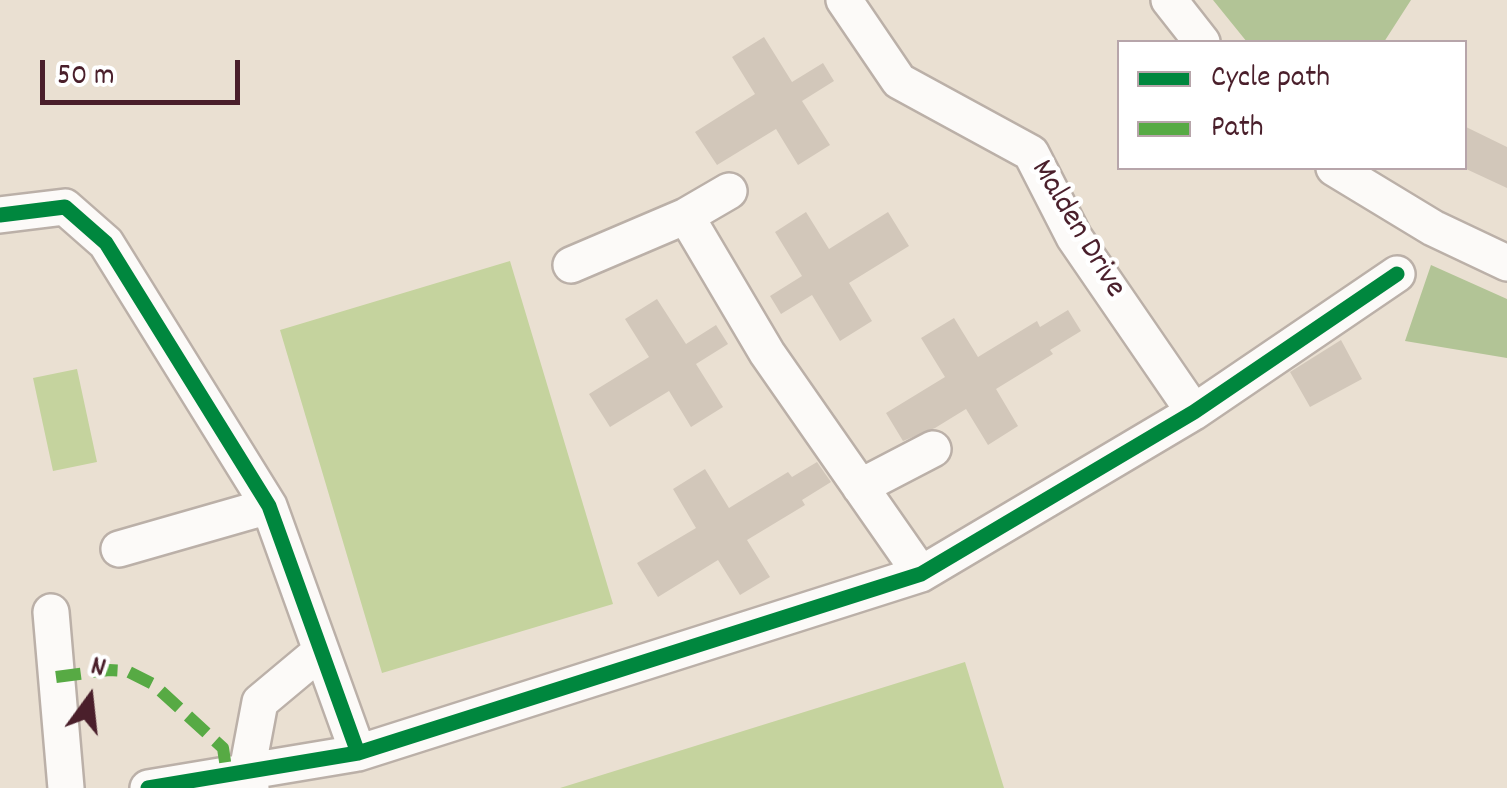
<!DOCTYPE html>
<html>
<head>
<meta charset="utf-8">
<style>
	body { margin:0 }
	#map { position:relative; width:1507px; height:788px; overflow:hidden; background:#eae0d2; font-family:Dekko,sans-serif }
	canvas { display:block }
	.legend { position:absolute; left:1117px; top:40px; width:350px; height:130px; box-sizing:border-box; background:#fff; border:2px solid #b7a5aa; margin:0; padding:12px 18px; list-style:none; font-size:30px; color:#4a1f2b }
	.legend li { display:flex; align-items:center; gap:20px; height:50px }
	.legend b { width:50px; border:2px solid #b7a5aa }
	.north { position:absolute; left:40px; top:648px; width:100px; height:100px; -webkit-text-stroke:8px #fff; paint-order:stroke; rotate:15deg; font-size:28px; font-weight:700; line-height:40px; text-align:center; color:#4a1f2b }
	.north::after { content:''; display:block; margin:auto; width:35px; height:45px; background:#4a1f2b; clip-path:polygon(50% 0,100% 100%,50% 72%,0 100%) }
	.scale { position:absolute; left:40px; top:60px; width:200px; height:45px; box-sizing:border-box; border:5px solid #4a1f2b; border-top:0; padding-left:12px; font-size:30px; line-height:35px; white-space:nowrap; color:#4a1f2b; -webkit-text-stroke:8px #fff; paint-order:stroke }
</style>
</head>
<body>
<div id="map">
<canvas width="1507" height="788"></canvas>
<ul class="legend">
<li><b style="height:12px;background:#00873e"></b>Cycle path</li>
<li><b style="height:12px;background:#57aa44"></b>Path</li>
</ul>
<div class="north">N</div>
<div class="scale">50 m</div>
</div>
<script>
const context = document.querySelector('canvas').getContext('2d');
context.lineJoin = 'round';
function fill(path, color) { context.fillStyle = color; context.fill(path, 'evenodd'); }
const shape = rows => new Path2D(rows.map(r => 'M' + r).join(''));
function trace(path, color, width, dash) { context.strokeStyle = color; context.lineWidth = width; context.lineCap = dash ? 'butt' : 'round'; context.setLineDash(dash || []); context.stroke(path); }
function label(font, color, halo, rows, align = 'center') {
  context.font = font + ' Dekko,sans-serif'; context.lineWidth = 9; context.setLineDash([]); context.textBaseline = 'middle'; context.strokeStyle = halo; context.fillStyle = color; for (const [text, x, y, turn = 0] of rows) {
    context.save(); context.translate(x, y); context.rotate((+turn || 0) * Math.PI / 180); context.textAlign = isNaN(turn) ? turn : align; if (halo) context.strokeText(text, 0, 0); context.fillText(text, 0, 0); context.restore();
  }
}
const green = shape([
	[510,261,613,604,382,673,280,330],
	[77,369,97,462,53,471,33,378],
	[965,662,1004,788,560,788]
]);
const forest = shape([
	[1213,0,1411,0,1384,42,1247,42],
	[1431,265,1507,299,1507,358,1405,341]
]);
const building = shape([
	[764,37,792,82,823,63,834,81,802,101,830,145,798,165,776,129,717,165,695,132,755,94,732,57],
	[1464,126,1507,147,1507,188,1464,168],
	[806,212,829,249,888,212,909,246,849,283,872,321,840,341,812,295,781,314,770,296,802,276,775,232],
	[657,299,686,344,716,325,728,344,696,364,723,407,691,427,669,391,610,427,589,394,649,357,625,319],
	[1068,310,1081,331,1050,350,1053,354,996,389,1018,426,988,445,966,409,935,428,903,441,886,413,945,377,921,338,954,318,978,357,1037,321,1040,327],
	[1341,340,1362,379,1310,407,1290,372],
	[817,462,831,482,802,500,805,505,747,540,770,577,740,595,718,560,658,597,637,563,696,528,673,489,705,469,729,508,788,472,792,477]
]);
const minor = shape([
	[844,0,899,81,1031,153,1074,237,1194,412],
	[1169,0,1202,42],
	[1334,168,1433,228,1507,263],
	[0,215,65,207,106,243,269,506,358,753],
	[686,216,767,353,921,574],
	[571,265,686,216,729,191],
	[860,487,933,449],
	[119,549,269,506],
	[51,612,66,788],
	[148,788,358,753,921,574,1194,412,1397,274],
	[251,788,247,771,260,702,321,651]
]);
const quiet = shape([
	[56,677,109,670,127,671,153,684,223,748,227,775]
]);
const cycleway = shape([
	[0,215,65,207,106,243,269,506,358,753],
	[148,788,358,753,921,574,1194,412,1397,274]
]);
const streetNames = [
	["Malden Drive",1076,230,59]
];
fill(green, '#c5d39e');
fill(forest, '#b2c496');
fill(building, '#d2c7ba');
trace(minor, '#bbb0a8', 40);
trace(minor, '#fcfaf8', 35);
trace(quiet, '#57aa44', 12, [25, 12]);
trace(cycleway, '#00873e', 15);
label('32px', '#4a1f2b', '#fff', streetNames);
</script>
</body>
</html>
